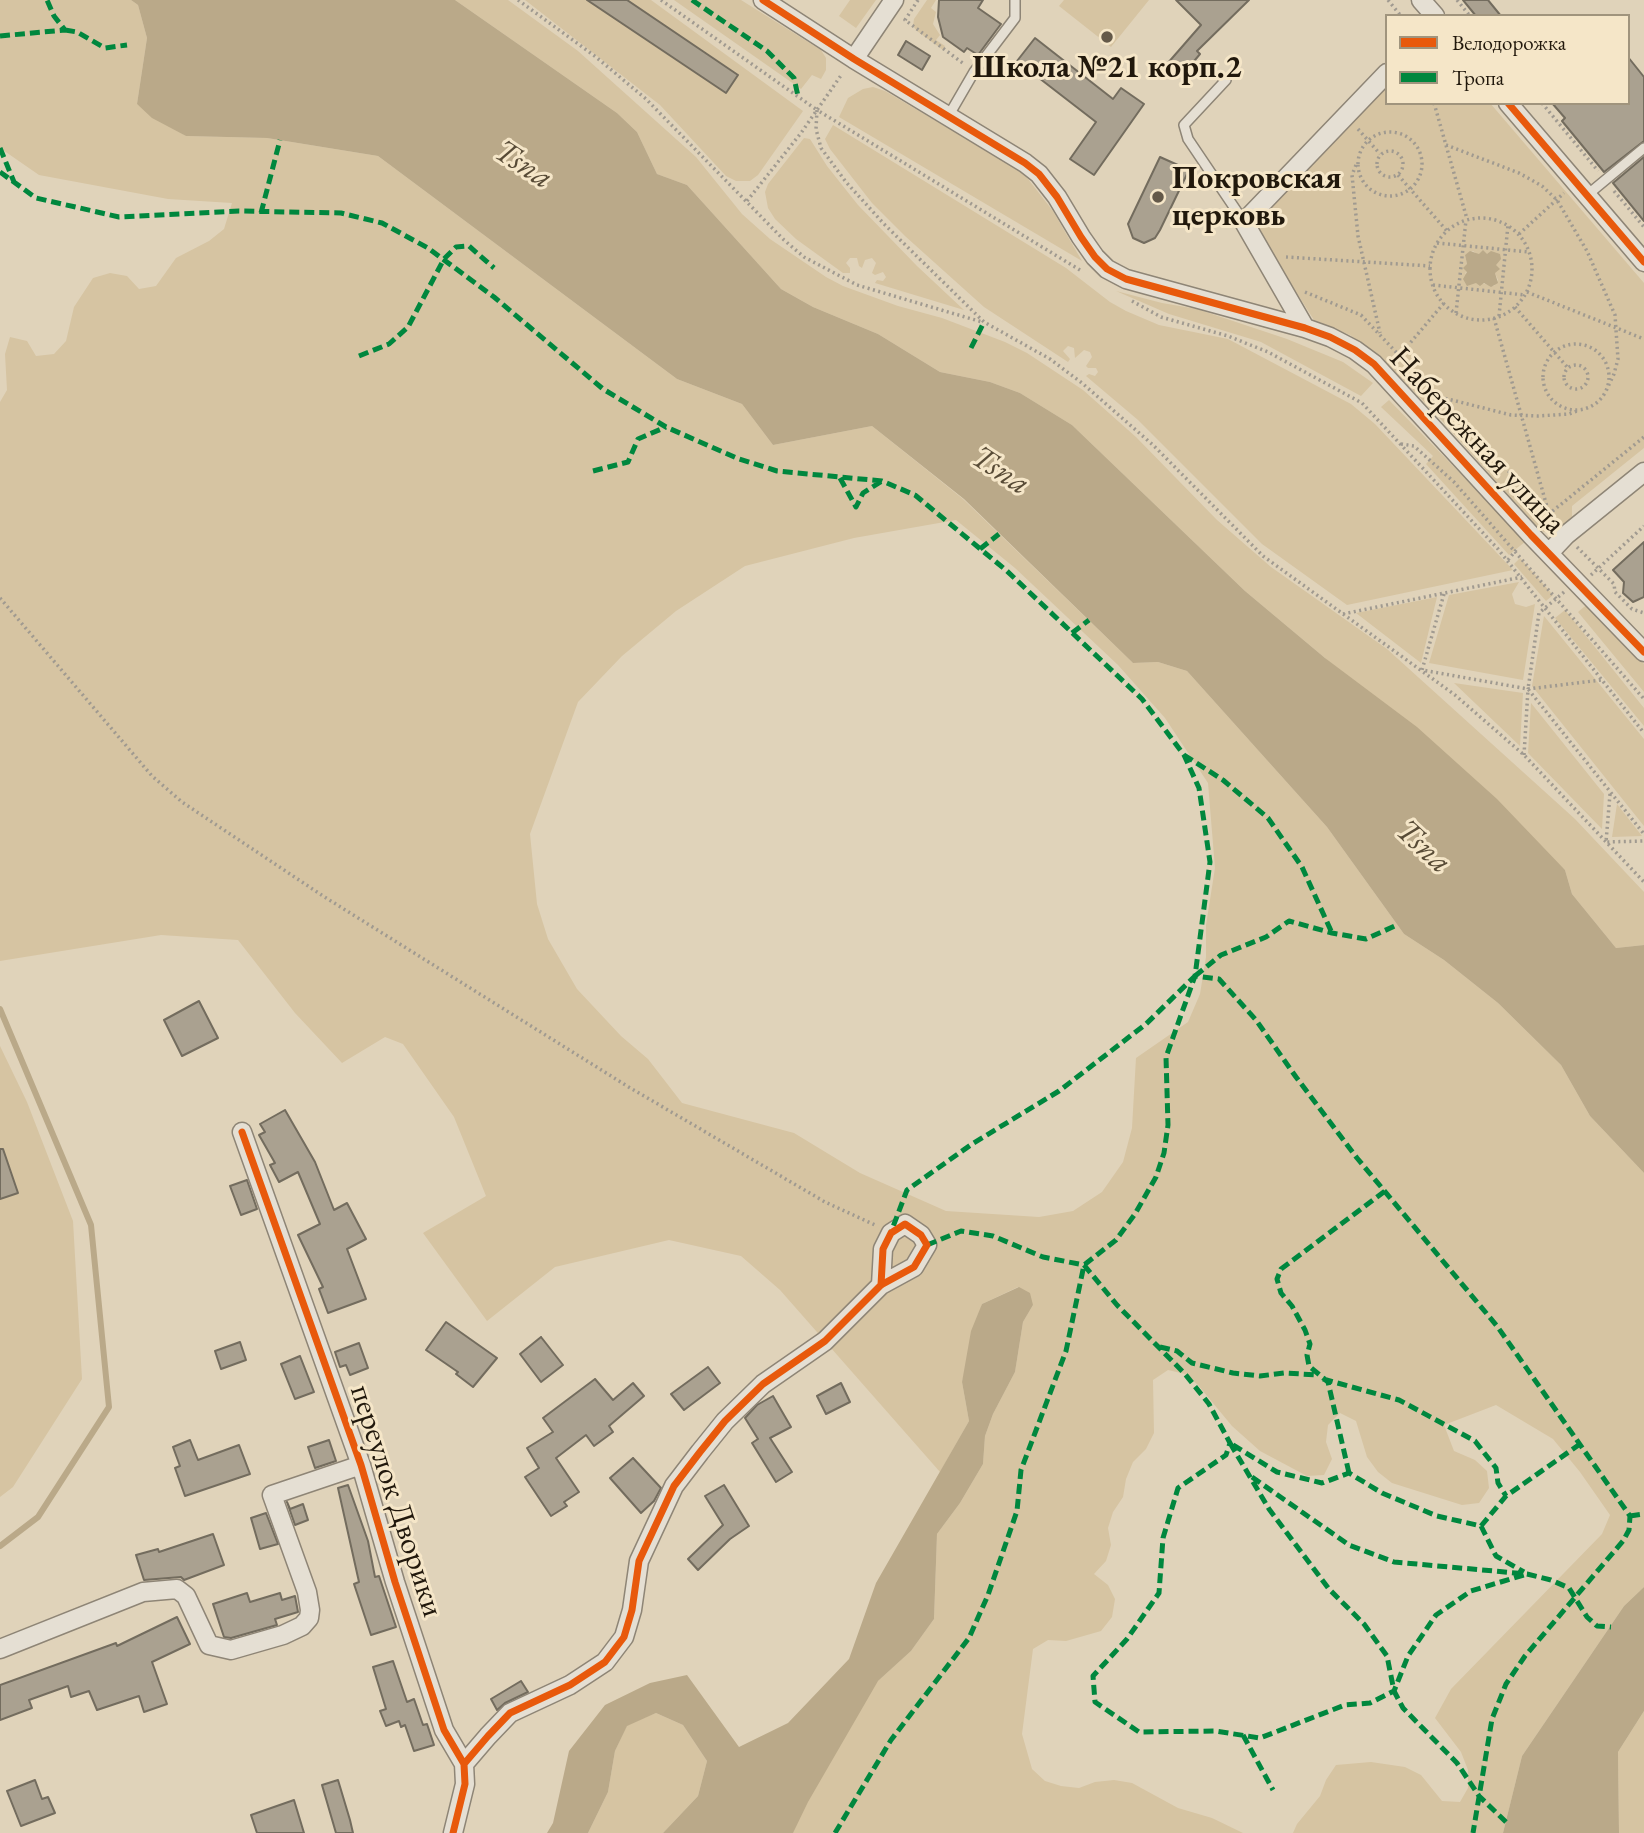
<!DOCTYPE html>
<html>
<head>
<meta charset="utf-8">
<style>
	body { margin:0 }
	#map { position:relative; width:1644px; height:1833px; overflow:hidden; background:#e0d3ba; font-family:"EB Garamond",serif }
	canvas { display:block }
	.legend { position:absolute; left:1385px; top:14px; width:245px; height:91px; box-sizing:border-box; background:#f5e6c8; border:2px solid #a0947d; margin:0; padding:9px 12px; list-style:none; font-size:21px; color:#21180c }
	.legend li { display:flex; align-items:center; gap:14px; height:35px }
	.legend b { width:35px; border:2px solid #a0947d }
</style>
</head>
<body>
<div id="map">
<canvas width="1644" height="1833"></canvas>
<ul class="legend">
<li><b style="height:9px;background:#e8590c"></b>Велодорожка</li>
<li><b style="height:9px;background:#00873e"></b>Тропа</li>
</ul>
</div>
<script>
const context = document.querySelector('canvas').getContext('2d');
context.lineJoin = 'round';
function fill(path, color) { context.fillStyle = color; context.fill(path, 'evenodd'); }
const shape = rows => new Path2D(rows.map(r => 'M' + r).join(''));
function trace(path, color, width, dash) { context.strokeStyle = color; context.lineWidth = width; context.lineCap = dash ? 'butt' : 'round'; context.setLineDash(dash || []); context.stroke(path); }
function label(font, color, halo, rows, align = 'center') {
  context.font = font + ' "EB Garamond",serif'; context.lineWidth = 6; context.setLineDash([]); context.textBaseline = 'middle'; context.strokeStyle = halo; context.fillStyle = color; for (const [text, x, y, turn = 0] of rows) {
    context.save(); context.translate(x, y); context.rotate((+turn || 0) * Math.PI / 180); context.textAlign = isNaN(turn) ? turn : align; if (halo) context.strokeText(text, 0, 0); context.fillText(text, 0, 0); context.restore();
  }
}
const green = shape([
	[0,0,131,0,138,5,147,38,137,104,186,136,267,138,378,156,677,379,742,404,773,445,872,426,963,499,1133,663,1158,662,1187,671,1327,827,1404,934,1444,960,1498,1003,1561,1065,1590,1116,1644,1173,1644,1587,1624,1606,1522,1756,1503,1833,1293,1833,1297,1824,1320,1796,1326,1780,1336,1765,1371,1762,1405,1767,1421,1775,1442,1801,1460,1802,1468,1788,1468,1770,1461,1752,1435,1718,1451,1689,1602,1534,1610,1515,1580,1472,1553,1439,1496,1405,1444,1425,1454,1451,1475,1460,1487,1471,1489,1488,1479,1503,1462,1505,1392,1483,1378,1472,1367,1457,1356,1421,1340,1413,1328,1425,1326,1442,1332,1459,1324,1475,1307,1476,1260,1451,1232,1426,1198,1385,1185,1374,1168,1370,1153,1380,1154,1433,1146,1449,1133,1462,1126,1479,1123,1497,1113,1512,1108,1528,1111,1545,1106,1561,1094,1574,1108,1585,1115,1599,1112,1617,1101,1631,1066,1641,1048,1640,1033,1649,1022,1734,1032,1769,1045,1781,1061,1786,1079,1788,1095,1782,1114,1780,1132,1783,1178,1808,1212,1818,1243,1833,736,1833,858,1682,878,1681,911,1651,934,1619,937,1534,960,1503,983,1464,985,1436,993,1414,1015,1372,1023,1322,1033,1305,1018,1287,982,1304,962,1382,969,1421,940,1472,780,1290,741,1256,669,1240,555,1267,487,1321,423,1233,486,1196,454,1117,403,1044,385,1037,342,1063,295,1013,238,940,161,935,0,961,0,402,7,390,5,354,10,337,27,341,36,356,54,354,66,341,74,307,93,278,110,273,127,276,139,289,156,286,176,258,209,241,224,229,232,203,168,199,39,175,0,148],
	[956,520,1015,568,1118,665,1165,718,1208,783,1215,868,1206,925,1206,957,1200,994,1188,1022,1136,1058,1132,1128,1123,1162,1102,1192,1073,1211,1039,1217,946,1211,860,1173,794,1133,682,1103,648,1059,621,1036,577,989,548,939,537,904,530,834,578,702,622,656,676,611,745,566,854,538],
	[455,0,508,0,578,51,696,157,742,214,770,239,826,277,843,286,898,306,942,318,1005,342,1027,353,1083,390,1136,437,1217,520,1271,567,1387,649,1575,819,1644,892,1644,945,1616,948,1572,894,1565,870,1325,658,1245,591,1072,425,1020,393,990,382,940,372,878,334,813,307,781,289,687,185,657,174,637,132,617,113],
	[525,0,587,0,726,93,738,74,627,0,651,0,803,111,758,175,750,181,736,181,726,176,660,105],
	[674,0,741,0,821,50,826,58,826,70,821,79,812,75,801,89],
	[850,0,876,0,856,28,839,16],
	[927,0,936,0,931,8,936,12,933,24,940,35,936,40,945,46,943,50,917,31,913,26,914,19],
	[1064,0,1149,0,1111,47,1059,6],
	[1387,84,1387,103,1490,103,1644,283,1644,448,1572,506,1572,520,1559,531,1544,532,1539,530,1446,425,1379,355,1350,335,1314,320,1252,223],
	[1473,251,1478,255,1487,255,1498,280,1494,286,1476,282,1465,273,1467,272,1467,264,1465,255],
	[873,87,885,91,1016,168,1028,179,1053,211,1082,261,839,117,848,98,863,89],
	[833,125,1066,268,1110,302,1126,311,1159,325,1228,339,1351,404,1375,424,1513,570,1347,605,1262,544,1138,420,1086,376,1089,374,1095,376,1098,372,1096,368,1088,368,1086,366,1092,357,1090,352,1084,350,1075,358,1074,348,1068,346,1063,351,1070,359,1068,362,984,307,905,236,872,203,830,149,825,139],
	[804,138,810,139,827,166,858,205,917,266,964,310,875,283,877,280,883,281,886,277,883,272,875,275,872,273,876,263,872,258,865,260,862,268,859,266,857,258,850,258,846,263,850,268,850,273,843,273,796,239,775,219,768,208,765,192,768,184],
	[1116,291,1162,303,1197,309,1287,339,1343,362,1373,383,1361,396,1261,342,1169,314],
	[1389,400,1526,541,1509,555,1426,464,1433,456,1381,407],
	[1520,558,1553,595,1546,601,1514,564],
	[1519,582,1512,594,1515,604,1526,607,1535,604,1523,680,1429,663,1449,595],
	[1437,597,1421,663,1356,613],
	[1590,602,1644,664,1644,692,1578,612],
	[1565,610,1644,708,1644,726,1555,618],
	[1544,616,1644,739,1644,826,1532,686],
	[1454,683,1523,693,1520,746],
	[1531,703,1604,794,1602,829,1528,753],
	[1617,804,1642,836,1612,837],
	[0,1046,27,1102,73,1221,82,1379,13,1487,0,1497],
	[1644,1711,1644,1833,1619,1833,1618,1752],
	[656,1713,683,1725,707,1761,698,1796,663,1833,588,1833,608,1792,615,1751,627,1725]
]);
const water = shape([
	[131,0,455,0,617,113,637,132,657,174,687,185,781,289,813,307,878,334,940,372,990,382,1020,393,1072,425,1245,591,1325,658,1417,727,1497,799,1565,870,1572,894,1616,948,1644,945,1644,1173,1590,1116,1561,1065,1498,1003,1444,960,1404,934,1327,827,1187,671,1158,662,1133,663,964,499,872,426,773,445,742,404,677,379,378,156,267,138,186,136,152,118,137,104,147,38,138,5],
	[1483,250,1487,254,1491,251,1500,254,1501,259,1496,265,1500,269,1495,273,1498,283,1491,287,1484,283,1480,286,1476,283,1467,286,1463,279,1467,272,1463,268,1467,264,1465,255,1470,251,1479,254],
	[1019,1287,1030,1293,1033,1305,1023,1322,1015,1372,993,1414,985,1436,983,1464,960,1503,937,1534,934,1619,911,1651,878,1681,808,1802,793,1833,663,1833,698,1796,707,1761,683,1725,656,1713,627,1726,615,1751,608,1792,588,1833,547,1833,553,1823,569,1751,605,1705,650,1683,687,1675,739,1747,788,1723,849,1659,876,1583,969,1421,962,1382,971,1331,982,1304],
	[1644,1587,1644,1711,1618,1752,1619,1833,1503,1833,1522,1756,1624,1606]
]);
const stream = shape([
	[0,1009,91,1225,109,1407,38,1517,0,1546]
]);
const building = shape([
	[587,0,627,0,738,75,726,93,587,0],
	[939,0,983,0,978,8,1001,24,978,55,967,48,964,52,943,37,938,17,939,0],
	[1176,0,1249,0,1197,51,1200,54,1190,66,1186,62,1176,72,1167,64,1201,25,1176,0],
	[1463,0,1488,0,1501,16,1476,16,1463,0],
	[1035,38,1113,99,1121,88,1144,104,1094,175,1070,159,1096,122,1017,61,1035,38],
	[906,41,930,56,922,70,898,55,906,41],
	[1628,57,1644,77,1644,141,1604,172,1562,121,1565,118,1552,103,1628,103,1628,57],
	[1160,157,1189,170,1160,230,1155,238,1144,243,1133,238,1128,224,1160,157],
	[1644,157,1644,221,1613,183,1644,157],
	[1644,542,1644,597,1633,602,1623,593,1624,582,1613,570,1644,542],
	[199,1001,218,1038,182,1056,164,1020,199,1001],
	[285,1110,315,1162,334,1210,347,1203,366,1239,347,1249,366,1299,328,1313,319,1289,323,1287,298,1235,320,1224,298,1172,279,1182,270,1165,275,1163,259,1135,265,1132,260,1124,285,1110],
	[0,1149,3,1149,18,1193,0,1199,0,1149],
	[247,1180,257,1209,241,1215,230,1186,247,1180],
	[446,1322,497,1358,473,1387,456,1374,458,1372,426,1350,446,1322],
	[541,1337,563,1365,541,1382,520,1354,541,1337],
	[240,1342,246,1360,221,1369,215,1351,240,1342],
	[359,1343,368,1368,350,1375,346,1365,340,1367,335,1352,359,1343],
	[300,1356,314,1392,295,1399,281,1364,300,1356],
	[708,1367,720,1383,684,1410,671,1394,708,1367],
	[595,1379,613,1400,633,1383,644,1396,609,1426,613,1432,594,1446,586,1435,556,1458,579,1492,564,1502,567,1506,551,1516,525,1477,539,1468,527,1448,553,1432,543,1418,595,1379],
	[841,1383,850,1402,826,1414,817,1396,841,1383],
	[773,1396,791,1427,770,1438,792,1472,776,1482,752,1443,758,1439,745,1418,757,1405,773,1396],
	[190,1440,198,1460,239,1445,250,1474,185,1496,175,1468,180,1466,173,1447,190,1440],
	[329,1440,336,1461,315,1468,308,1447,329,1440],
	[633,1458,661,1488,654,1501,641,1513,610,1478,633,1458],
	[348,1485,368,1541,375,1577,379,1576,396,1627,371,1635,354,1584,359,1582,338,1488,348,1485],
	[724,1485,749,1526,730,1539,698,1570,688,1559,723,1525,705,1496,724,1485],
	[287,1502,290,1509,303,1504,308,1520,295,1525,287,1502],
	[266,1513,278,1544,260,1549,251,1518,266,1513],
	[213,1534,224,1565,184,1580,181,1577,144,1580,136,1555,158,1549,159,1552,213,1534],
	[247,1593,250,1602,280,1593,282,1600,295,1596,298,1612,275,1619,277,1625,231,1638,224,1637,213,1604,247,1593],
	[177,1617,190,1644,152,1662,167,1704,144,1712,139,1696,97,1710,89,1691,71,1697,68,1686,29,1700,32,1708,0,1720,0,1685,116,1643,117,1646,177,1617],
	[393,1661,407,1702,414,1699,423,1725,427,1724,434,1745,414,1751,405,1725,401,1727,399,1721,386,1726,380,1711,386,1709,373,1667,393,1661],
	[521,1681,528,1692,505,1703,497,1710,491,1699,521,1681],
	[35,1780,42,1799,48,1797,55,1813,21,1826,7,1791,35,1780],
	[338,1780,350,1820,353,1833,336,1833,322,1785,338,1780],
	[294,1800,304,1833,257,1833,251,1815,294,1800]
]);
const path = shape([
	[518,0,596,57,646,99,784,240,804,257,857,285,982,322],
	[661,0,817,110],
	[918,0,905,20,964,64],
	[1388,0,1401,16],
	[1457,0,1470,16],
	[1434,103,1467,219],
	[1542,103,1598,171],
	[1358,129,1380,154],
	'1358 164a32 32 0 1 1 64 0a32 32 0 1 1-64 0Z',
	[1446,145,1519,173,1542,186,1557,200,1587,251,1615,315,1618,359,1614,374,1606,391],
	'1377 164a13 13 0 1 1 26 0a13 13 0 1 1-26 0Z',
	[1356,165,1352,175,1358,236,1380,333],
	[1398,175,1447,231],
	[1614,191,1644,227],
	[747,201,801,133,842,74],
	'1430 269a51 51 0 1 1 102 0a51 51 0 1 1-102 0Z',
	[1519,234,1564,193],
	[1437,243,1529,252],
	[1286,257,1430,266],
	[1080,270,817,110,816,129,821,148,846,182,884,224,984,322,1050,359,1082,383,1153,445,1263,556,1455,695,1524,755,1644,882],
	[1433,285,1525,295],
	[1305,292,1361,315,1549,514],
	[1527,292,1644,339],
	[1132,301,1161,317,1228,336,1268,352,1362,403,1498,549,1644,733],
	[1515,307,1568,368],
	[1456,313,1466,220],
	[1499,316,1508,225],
	[1494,318,1549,514,1556,523],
	'1543 377a33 33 0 1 1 66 0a33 33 0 1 1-66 0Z',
	[1400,355,1444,303],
	'1564 377a12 12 0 1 1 24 0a12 12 0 1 1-24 0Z',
	[1440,397,1511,415,1538,416,1569,414,1577,411],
	[1401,444,1414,446,1454,482,1644,699],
	[1541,523,1549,514,1644,437],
	[1577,547,1614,584,1615,592,1632,609,1644,613],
	[1508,560,1517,549],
	[1591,575,1644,526],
	[1564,592,1539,613,1528,689,1644,834],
	[1444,594,1422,670,1528,689],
	[0,598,152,776,182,802,323,896,627,1086,825,1202,875,1225],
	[1343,614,1522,577],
	[1524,755,1528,689,1601,680],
	[1610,794,1606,842,1644,841]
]);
const lane = shape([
	[1226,80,1184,125,1188,139,1244,222],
	[949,115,974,72,1015,18,1015,0],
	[1586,196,1644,148]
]);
const street = shape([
	[763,0,854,59,1025,163,1039,174,1057,197,1081,237,1095,257,1107,269,1126,279,1305,328,1330,337,1355,350,1374,364,1531,535,1644,652],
	[1421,0,1435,16],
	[854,59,894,0],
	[1508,103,1644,262],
	[1305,328,1244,222,1387,73],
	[1549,553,1566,535,1644,472],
	[242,1132,361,1465,395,1582,444,1730,464,1764],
	[0,1649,143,1592,177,1589,186,1596,209,1645,231,1650,283,1635,302,1626,309,1618,310,1610,307,1592,272,1495,361,1465],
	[453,1833,465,1784,464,1764,488,1736,510,1713,570,1685,605,1662,624,1637,632,1610,639,1561,674,1486,700,1452,725,1421,763,1384,825,1341,881,1285,914,1267,927,1245,921,1235,905,1224,891,1233,883,1249,881,1285]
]);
const quiet = shape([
	[692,0,767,51,794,78,798,96],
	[65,30,77,32,105,48,127,45],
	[0,36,65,30,54,16,47,0],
	[0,148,14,182],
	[0,172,36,198,119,217,239,211,341,213,382,223,428,248,494,297,603,389,666,427,739,459,777,471,882,481,915,495,1007,571,1142,699,1184,755,1199,788,1210,862,1195,976,1146,1024,1059,1091,972,1144,907,1190,891,1232],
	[261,213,280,140],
	[971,348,984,322],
	[359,356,389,344,408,327,444,259,456,247,469,246,494,268],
	[593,471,628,462,638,439,666,427],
	[840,478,856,507,863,493,882,481],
	[980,549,999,534],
	[1072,633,1089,620],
	[1184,755,1223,780,1268,818,1302,867,1332,933],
	[1195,976,1221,955,1266,937,1289,921,1332,933,1366,939,1397,925],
	[927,1245,961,1231,993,1236,1043,1257,1084,1265,1117,1305,1185,1374,1209,1404,1230,1443,1226,1455,1178,1488,1163,1538,1159,1593,1127,1639,1093,1676,1095,1702,1139,1732,1215,1731,1260,1738,1345,1705,1370,1703,1394,1691,1408,1656,1436,1615,1471,1591,1527,1574],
	[1160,1347,1177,1351,1192,1363,1233,1373,1260,1376,1284,1373,1318,1375],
	[1323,1379,1399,1400,1475,1441,1496,1468,1498,1483,1506,1496],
	[1230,1443,1269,1509,1329,1589,1364,1624,1387,1656,1394,1691,1403,1708,1457,1763,1479,1796,1506,1822],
	[1233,1445,1277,1472,1322,1483,1349,1473,1382,1493,1437,1516,1481,1526,1496,1556,1524,1572],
	[1349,1473,1328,1382,1309,1366,1307,1355,1310,1344,1305,1330,1292,1306,1281,1293,1277,1279,1281,1269,1385,1191],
	[1252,1477,1349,1545,1394,1562,1527,1574,1551,1580,1569,1588,1587,1617,1597,1626,1611,1627],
	[1630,1516,1644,1514],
	[1481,1526,1506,1496,1580,1444],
	[1243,1735,1273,1790],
	[835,1833,891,1740,969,1638,988,1595,1017,1511,1021,1470,1066,1351,1084,1265,1116,1240,1135,1214,1156,1177,1164,1153,1168,1125,1166,1057,1195,976,1219,979,1256,1020,1296,1077,1357,1158,1497,1326,1630,1516,1629,1530,1623,1541,1525,1656,1506,1684,1492,1719,1473,1833]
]);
const cycleway = shape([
	[763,0,854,59,1025,163,1039,174,1057,197,1081,237,1095,257,1107,269,1126,279,1305,328,1330,337,1355,350,1374,364,1531,535,1644,652],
	[1508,103,1644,262],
	[242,1132,361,1465,395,1582,444,1730,464,1764],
	[453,1833,465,1784,464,1764,488,1736,510,1713,570,1685,605,1662,624,1637,632,1610,639,1561,674,1486,700,1452,725,1421,763,1384,825,1341,881,1285,914,1267,927,1245,921,1235,905,1224,891,1233,883,1249,881,1285]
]);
const markers = [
	[1107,37,7,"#645949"],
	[1158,197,7,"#645949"]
];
const poiNames = [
	["Школа №21 корп.2",1107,68],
	["Покровская",1172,179,"left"],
	["церковь",1172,216,"left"]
];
const streetNames = [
	["Набережная улица",1477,441,47],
	["переулок Дворики",396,1501,72]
];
const waterNames = [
	["Tsna",523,165,33],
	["Tsna",1000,471,33],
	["Tsna",1423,847,43]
];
fill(green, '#d6c4a2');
fill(water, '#baa989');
trace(stream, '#baa989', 6);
fill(building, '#aaa190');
trace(building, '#736c5e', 2);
trace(lane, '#8e8576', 12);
trace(street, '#8e8576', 21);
trace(path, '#a09a90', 3.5, [2, 3.5]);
trace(lane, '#e5dfd3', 9);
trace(street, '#e5dfd3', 18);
trace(quiet, '#00873e', 5, [10, 5]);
trace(cycleway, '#e8590c', 7);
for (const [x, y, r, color] of markers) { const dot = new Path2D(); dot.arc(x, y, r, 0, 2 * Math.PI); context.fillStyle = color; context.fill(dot); trace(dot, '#f5e6c8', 2.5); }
label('bold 32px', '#21180c', '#f5e6c8', poiNames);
label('32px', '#21180c', '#f5e6c8', streetNames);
label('italic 33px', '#584b36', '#f5e6c8', waterNames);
</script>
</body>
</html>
